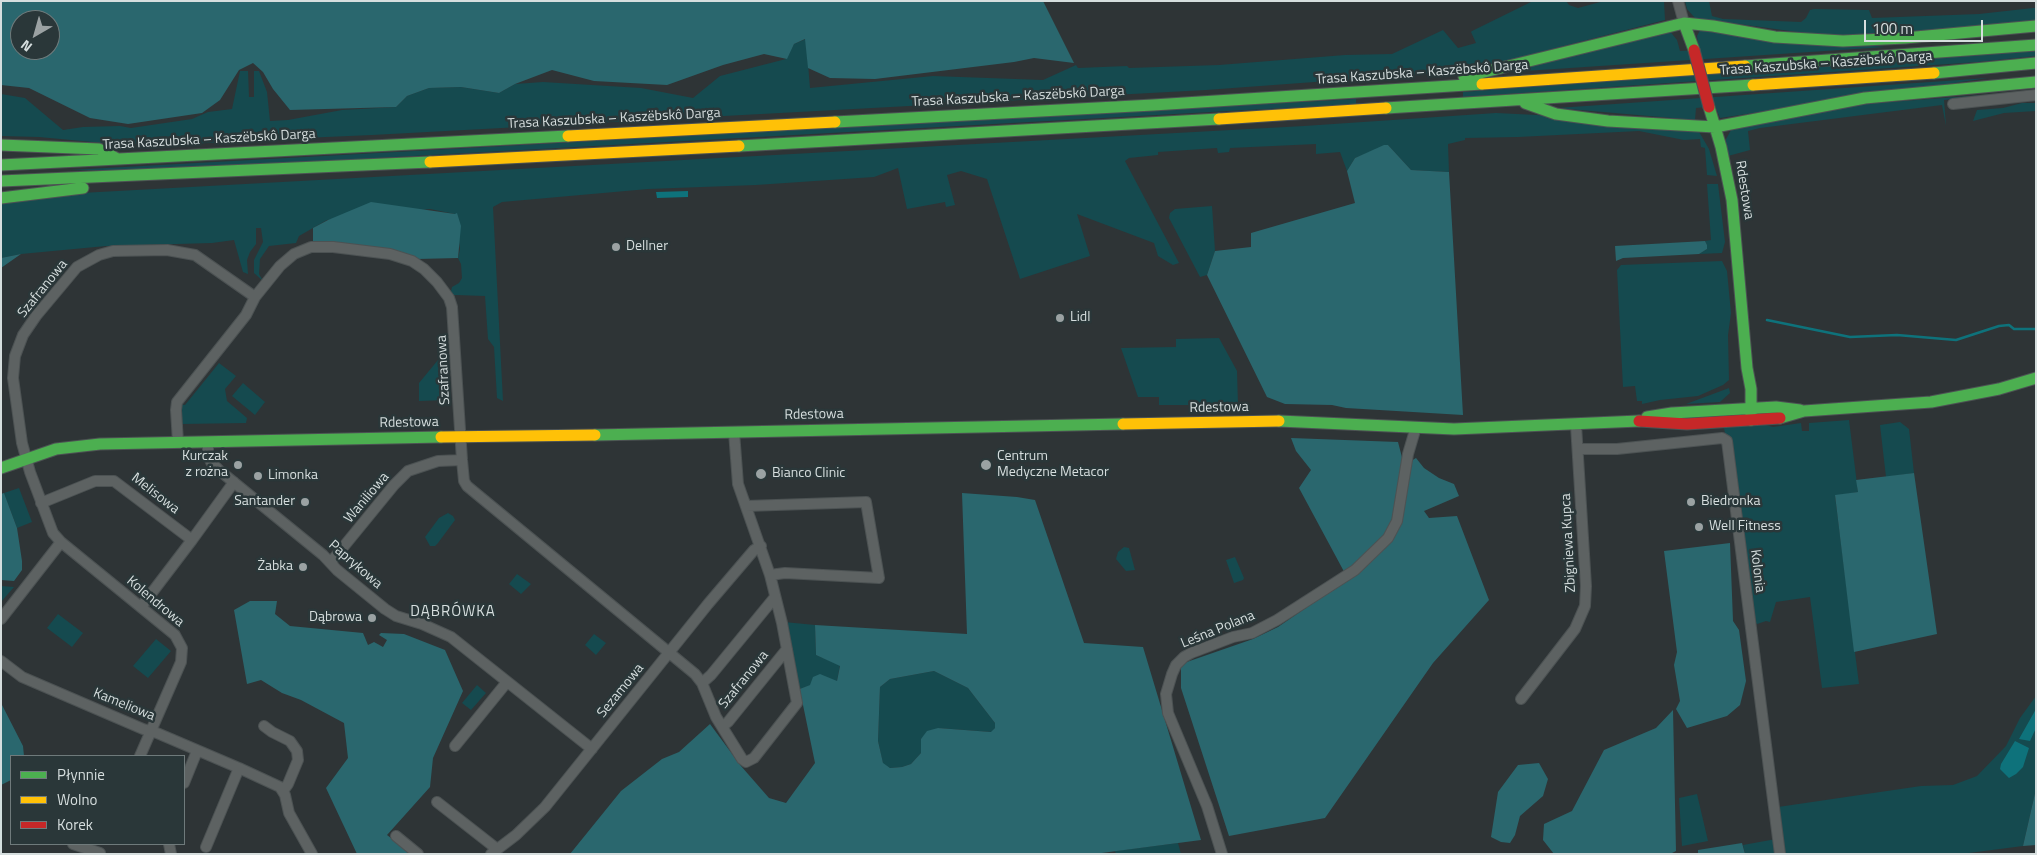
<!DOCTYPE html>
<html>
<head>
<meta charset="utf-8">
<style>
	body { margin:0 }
	#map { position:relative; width:2037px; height:855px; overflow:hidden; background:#2e3436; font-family:"Titillium Web",sans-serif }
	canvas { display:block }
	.frame { position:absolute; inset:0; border:2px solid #d6dede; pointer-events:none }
	.legend { position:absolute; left:10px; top:755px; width:175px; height:90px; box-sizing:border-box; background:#2a3739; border:1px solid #6f7a7b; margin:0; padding:6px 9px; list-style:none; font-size:15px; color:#d6dede }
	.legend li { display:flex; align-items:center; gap:10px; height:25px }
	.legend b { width:25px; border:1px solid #6f7a7b }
	.north { position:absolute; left:10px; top:10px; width:50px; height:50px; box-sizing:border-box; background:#2a3739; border:1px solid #6f7a7b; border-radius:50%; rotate:218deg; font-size:14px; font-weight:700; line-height:20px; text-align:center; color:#d6dede }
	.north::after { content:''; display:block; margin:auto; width:18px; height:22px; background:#9ba2a3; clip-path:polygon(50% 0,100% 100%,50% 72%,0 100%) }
	.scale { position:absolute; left:1864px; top:20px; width:119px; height:22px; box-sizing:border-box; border:2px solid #d6dede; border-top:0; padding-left:6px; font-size:15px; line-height:18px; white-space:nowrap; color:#d6dede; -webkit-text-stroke:4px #2a3739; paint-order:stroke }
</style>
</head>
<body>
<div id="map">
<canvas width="2037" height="855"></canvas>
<div class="frame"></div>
<ul class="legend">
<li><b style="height:6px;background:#4caf50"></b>Płynnie</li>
<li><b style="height:6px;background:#ffc107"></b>Wolno</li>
<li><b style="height:6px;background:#c62828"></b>Korek</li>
</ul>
<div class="north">N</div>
<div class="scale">100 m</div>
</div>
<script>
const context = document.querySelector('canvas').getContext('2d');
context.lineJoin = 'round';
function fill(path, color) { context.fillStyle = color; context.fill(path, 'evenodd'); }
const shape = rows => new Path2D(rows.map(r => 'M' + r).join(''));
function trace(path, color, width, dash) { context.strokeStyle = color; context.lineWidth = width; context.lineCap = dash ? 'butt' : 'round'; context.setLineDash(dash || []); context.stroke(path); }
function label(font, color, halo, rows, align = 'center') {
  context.font = font + ' "Titillium Web",sans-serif'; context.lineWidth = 5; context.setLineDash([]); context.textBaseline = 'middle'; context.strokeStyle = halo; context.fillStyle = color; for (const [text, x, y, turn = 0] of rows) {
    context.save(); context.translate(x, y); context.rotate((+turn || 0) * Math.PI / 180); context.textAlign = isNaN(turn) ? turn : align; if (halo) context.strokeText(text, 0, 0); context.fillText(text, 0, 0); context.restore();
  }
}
const green = shape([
	[1533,1,1566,1,1569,5,1578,8,1604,1,1664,1,1665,20,1482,67,1450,72,1206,90,372,135,258,140,258,137,250,137,250,141,166,145,103,143,39,137,1,136,1,94,25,98,63,130,83,127,120,126,131,128,192,119,208,112,232,109,240,71,248,71,249,97,254,97,254,71,259,71,267,92,270,121,288,120,342,110,396,107,407,96,429,88,461,87,499,93,515,84,543,82,641,88,693,98,720,76,786,59,794,44,806,39,810,88,933,76,1043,80,1076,65,1078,68,1127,66,1129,68,1219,65,1345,55,1392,54,1443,30,1458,48,1476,43,1471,32,1472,31],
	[1685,1,1709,1,1712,16,1723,19,1801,22,1806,18,1810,10,1814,9,1869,10,1872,18,1979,14,2033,8,2036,8,2036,23,1841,38,1695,18,1687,9],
	[1668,29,1677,40,1680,51,1699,50,1697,36,1700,30,1885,47,1510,72],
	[2036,51,2036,56,1978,62,1463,97,1463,92],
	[1988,78,1720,118,1715,106,1696,108,1695,120,1557,108],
	[2036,91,1944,100,1946,126,1942,105,1760,128,1748,131,1750,150,1728,156,1725,141,1731,130,1837,106],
	[1356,99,1356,104,141,171,70,170],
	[2022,103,2036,103,2036,111,2004,113,1973,121,1977,110,2003,108],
	[1496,113,1537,115,1698,130,1709,149,1717,176,1707,175,1705,148,1701,147,1700,139,1684,140,1639,131,1518,137,1465,138,1465,140,1448,144,1449,172,1411,170,1388,145,1355,158,1347,171,1340,152,1316,154,1316,144,1230,148,1229,152,1218,153,1217,148,1158,152,1158,155,1129,158,1125,161,1179,263,1173,265,1158,256,1154,243,1077,214,1090,256,1020,279,987,179,961,171,947,175,955,205,946,207,945,202,907,209,898,168,874,177,756,185,648,189,502,202,493,207,503,401,497,398,494,347,488,339,485,296,456,295,453,295,451,291,452,287,459,283,462,278,461,264,458,258,460,249,455,214,430,209,327,220,299,236,296,243,269,246,260,259,259,274,263,281,254,273,254,260,263,242,261,228,256,228,256,244,250,252,247,260,248,274,243,272,234,240,212,243,106,246,21,254,1,258,1,203,81,193,1304,126],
	[1707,184,1718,184,1725,242,1722,253,1699,254,1707,249,1707,245,1705,241,1711,240],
	[1212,206,1215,251,1207,275,1200,277,1169,218,1170,213,1175,209],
	[1722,261,1727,271,1731,313,1728,335,1729,380,1723,385,1698,396,1660,400,1642,404,1642,401,1637,401,1635,386,1623,387,1617,270,1621,265],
	[1219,338,1237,371,1238,405,1159,405,1159,397,1138,397,1121,348,1176,347,1176,339],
	[438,360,444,360,446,400,419,401,419,383],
	[219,363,236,376,225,389,227,401,247,418,246,423,181,424,179,404,185,405],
	[243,383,265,402,255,415,232,396],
	[1729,388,1730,393,1720,402,1686,404],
	[1849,420,1858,492,1835,496,1859,684,1822,688,1810,597,1776,602,1770,622,1766,621,1757,624,1753,620,1723,433,1725,433,1724,428,1766,425,1773,427,1801,423,1802,431,1809,431,1809,423],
	[1900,422,1909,429,1914,473,1886,477,1880,425],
	[19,488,32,522,17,528,4,493],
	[448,513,453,516,455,520,438,543,435,546,430,546,425,537,439,518],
	[1124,547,1129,548,1135,570,1126,571,1116,559,1118,552],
	[1235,557,1244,578,1243,580,1234,583,1226,560],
	[517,574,531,584,521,594,509,584],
	[1,586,14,587,1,602],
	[58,614,83,633,72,647,47,628],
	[784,622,815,625,816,655,840,665,837,681,811,685,797,690],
	[594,634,606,643,596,655,585,645],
	[156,639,171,651,148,678,133,666],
	[934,671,968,688,995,723,995,728,992,732,938,728,921,739,921,753,911,764,902,767,890,768,883,764,878,741,880,687,890,679],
	[477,685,486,693,471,710,462,703],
	[2036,696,2036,789,2023,846,1961,854,1784,854,1778,807,1921,786,1953,785,1977,776,2006,746,2020,718],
	[1697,794,1708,841,1682,846,1679,798],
	[1776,839,1778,854,1745,854,1743,845],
	[1178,843,1181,854,1116,854,1115,851]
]);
const forest = shape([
	[1,1,1043,1,1074,63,1034,58,1014,62,875,79,830,78,808,68,805,39,794,44,787,59,764,54,723,65,667,85,594,81,552,70,515,84,499,93,461,87,429,88,407,96,396,107,290,110,273,89,263,72,253,63,239,70,220,100,202,113,128,124,90,118,29,88,1,85],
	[20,20,50,20,50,50,20,50],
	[1384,145,1388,145,1411,170,1449,172,1463,415,1346,408,1332,405,1285,404,1267,397,1207,275,1215,251,1251,247,1251,233,1355,203,1347,171,1355,158],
	[371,202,455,214,457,213,461,226,458,258,417,259,398,251,355,245,313,242,313,228,328,220],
	[1705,241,1707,245,1707,249,1699,254,1623,258,1616,261,1615,246],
	[21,254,1,268,1,258],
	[1291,438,1398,442,1404,465,1416,458,1424,468,1439,478,1454,484,1459,496,1424,511,1429,518,1457,516,1489,600,1433,663,1325,818,1229,836,1181,688,1181,664,1253,639,1278,627,1348,579,1299,488,1311,470,1296,451],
	[1914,473,1937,634,1854,652,1835,495,1858,492,1856,480],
	[4,493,17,528,22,561,22,570,14,581,1,580,1,494],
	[962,493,1017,497,1035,500,1084,643,1143,647,1201,840,1094,854,570,854,621,791,662,759,679,752,710,724,741,766,769,798,786,803,815,763,803,705,797,690,810,685,813,677,820,674,837,681,840,666,816,655,815,625,967,634],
	[934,671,968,688,995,723,995,728,991,732,938,728,927,731,921,739,921,753,911,764,902,767,890,768,883,763,878,741,880,687,890,679],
	[1730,543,1733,621,1739,630,1746,681,1740,705,1727,716,1687,728,1676,709,1680,701,1674,665,1677,652,1664,551],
	[250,601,277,601,275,614,290,626,363,633,368,645,374,642,383,647,387,640,379,635,381,633,404,634,445,650,463,691,433,758,430,787,387,835,412,854,357,854,326,788,348,758,344,723,301,700,282,693,261,680,247,684,234,610],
	[1,703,23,746,24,756,11,756,11,780,1,785],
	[1673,710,1676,851,1670,854,1554,854,1543,840,1544,824,1572,811,1604,750,1656,728],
	[1539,763,1548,779,1543,796,1520,816,1515,835,1510,843,1501,842,1491,837,1498,792,1518,765],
	[2036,789,2036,845,2023,846],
	[1742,843,1745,854,1698,854,1698,850]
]);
const water = shape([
	[688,191,688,197,657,198,656,192],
	[2036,709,2036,728,2030,741,2019,739],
	[2015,741,2029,748,2023,767,2016,774,2009,778,2000,769,2001,764]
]);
const stream = shape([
	[1767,320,1850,337,1897,335,1956,340,1999,326,2009,325,2014,329,2036,329]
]);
const street = shape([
	[1678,1,1684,23],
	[1953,104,2036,95],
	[178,442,176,410,177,402,246,315,255,297,280,266,294,254,311,247,333,247,390,254,412,261,424,269,437,282,449,298,452,307,462,460,464,481,467,486,695,674,702,683,716,717,742,759,746,762,754,758,797,703,782,623,770,575,738,484,734,432],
	[208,442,208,455,211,462,220,471,323,555,337,570,385,609,396,616,422,624,451,637,592,749],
	[1578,449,1617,449,1722,438,1727,441,1780,854],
	[41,503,95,481,114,481,192,540],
	[746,506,866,502,879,578,785,573,770,575],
	[331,562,394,485,408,471,438,461,462,460],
	[141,607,192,540,234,482],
	[1,619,61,542],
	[1,661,22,677,143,729,157,733,239,768,280,787,285,795,289,813,312,854],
	[702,683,711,675,775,597],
	[1521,699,1575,629,1585,606,1586,586,1576,425],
	[264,726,272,732,290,741,297,751,298,760,288,784,283,791],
	[722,727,728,722,787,649],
	[455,746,507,682],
	[140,756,181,662,182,648,175,635,61,542,53,533,30,472,22,443,13,378,15,356,23,335,36,316,77,267,99,255,113,251,167,250,195,255,255,297],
	[184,783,197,751],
	[437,802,497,849],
	[396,836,418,854],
	[73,844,100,853],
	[169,844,171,854],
	[206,847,239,768],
	[491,854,516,835,545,807,708,604,754,550,761,546],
	[1222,854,1207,806,1168,713,1166,694,1172,674,1176,665,1184,657,1191,653,1233,637,1252,633,1277,620,1355,570,1388,538,1397,521,1408,454,1416,427]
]);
const fast = shape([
	[1684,23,1694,50],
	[1745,66,2036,45],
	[1934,73,2036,63],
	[1464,77,1684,23,1713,26,1775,37,1843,41,1905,38,2036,26],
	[1525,103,1556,114,1608,121,1715,127,1865,98,2036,82],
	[1709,107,1721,147,1732,200,1747,368,1751,389,1751,420],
	[1386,108,1753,85],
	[835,122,1153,105,1482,84],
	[1,145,99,149,116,158],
	[739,146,1219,119],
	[1,165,568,136],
	[1,181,430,162],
	[1,198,83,188],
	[1647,417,1672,413,1776,407,1800,410],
	[1780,418,1804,411,1931,402,1999,389,2036,378],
	[1279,421,1454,429,1639,421],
	[595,435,1123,424],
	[1,468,56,449,100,444,441,437]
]);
const slow = shape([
	[1482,84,1745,66],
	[1753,85,1934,73],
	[1219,119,1386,108],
	[568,136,835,122],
	[430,162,739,146],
	[1123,424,1279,421],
	[441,437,595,435]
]);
const jam = shape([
	[1639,421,1687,424,1780,418]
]);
const jamBridge = shape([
	[1694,50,1709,107]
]);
const markers = [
	[616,247,5,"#9ba2a3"],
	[1060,318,5,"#9ba2a3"],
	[238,465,5,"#9ba2a3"],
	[986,465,6,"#9ba2a3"],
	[761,474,6,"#9ba2a3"],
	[258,476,5,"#9ba2a3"],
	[305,502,5,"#9ba2a3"],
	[1691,502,5,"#9ba2a3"],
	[1699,527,5,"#9ba2a3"],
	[303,567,5,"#9ba2a3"],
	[372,618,5,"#9ba2a3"]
];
const streetNames = [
	["Trasa Kaszubska – Kaszëbskô Darga",1826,64,-4],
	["Trasa Kaszubska – Kaszëbskô Darga",1422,73,-4],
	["Trasa Kaszubska – Kaszëbskô Darga",1018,97,-3],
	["Trasa Kaszubska – Kaszëbskô Darga",614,119,-3],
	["Trasa Kaszubska – Kaszëbskô Darga",209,140,-3],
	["Rdestowa",1744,190,81],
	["Szafranowa",43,289,-51],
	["Szafranowa",444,370,-93],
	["Rdestowa",1219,408,-1],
	["Rdestowa",814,415,-1],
	["Rdestowa",409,423,-1],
	["Melisowa",155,494,38],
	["Waniliowa",367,498,-50],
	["Zbigniewa Kupca",1569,543,-93],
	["Paprykowa",355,565,41],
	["Kolonia",1757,571,83],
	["Kolendrowa",155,602,40],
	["Leśna Polana",1218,630,-22],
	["Szafranowa",744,680,-51],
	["Sezamowa",621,691,-51],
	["Kameliowa",124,705,22]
];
const poiNames = [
	["Dellner",626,247],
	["Lidl",1070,318],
	["Kurczak",228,457,"right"],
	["z rożna",228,473,"right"],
	["Centrum",997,457],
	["Medyczne Metacor",997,473],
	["Bianco Clinic",772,474],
	["Limonka",268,476],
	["Santander",295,502,"right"],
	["Biedronka",1701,502],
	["Well Fitness",1709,527],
	["Żabka",293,567,"right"],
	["Dąbrowa",362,618,"right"]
];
const neighbourhoodNames = [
	["DĄBRÓWKA",453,612]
];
fill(green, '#154a4f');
fill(forest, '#2a676e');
fill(water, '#0e727b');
trace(stream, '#0e727b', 2.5);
trace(street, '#4c5253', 12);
trace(fast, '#4c5253', 13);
trace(slow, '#4c5253', 13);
trace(jam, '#4c5253', 13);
trace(street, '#5d6262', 10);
trace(fast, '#4caf50', 11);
trace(slow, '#ffc107', 11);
trace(jam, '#c62828', 11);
trace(jamBridge, '#4c5253', 13, []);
trace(jamBridge, '#c62828', 11);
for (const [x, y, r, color] of markers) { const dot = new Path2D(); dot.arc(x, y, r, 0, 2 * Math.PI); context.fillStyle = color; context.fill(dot); trace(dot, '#2a3739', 2); }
label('14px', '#d6dede', '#2a3739', streetNames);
label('14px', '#d6dede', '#2a3739', poiNames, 'left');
context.letterSpacing = '1px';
label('15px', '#d6dede', '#2a3739', neighbourhoodNames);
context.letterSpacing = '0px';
</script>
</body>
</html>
